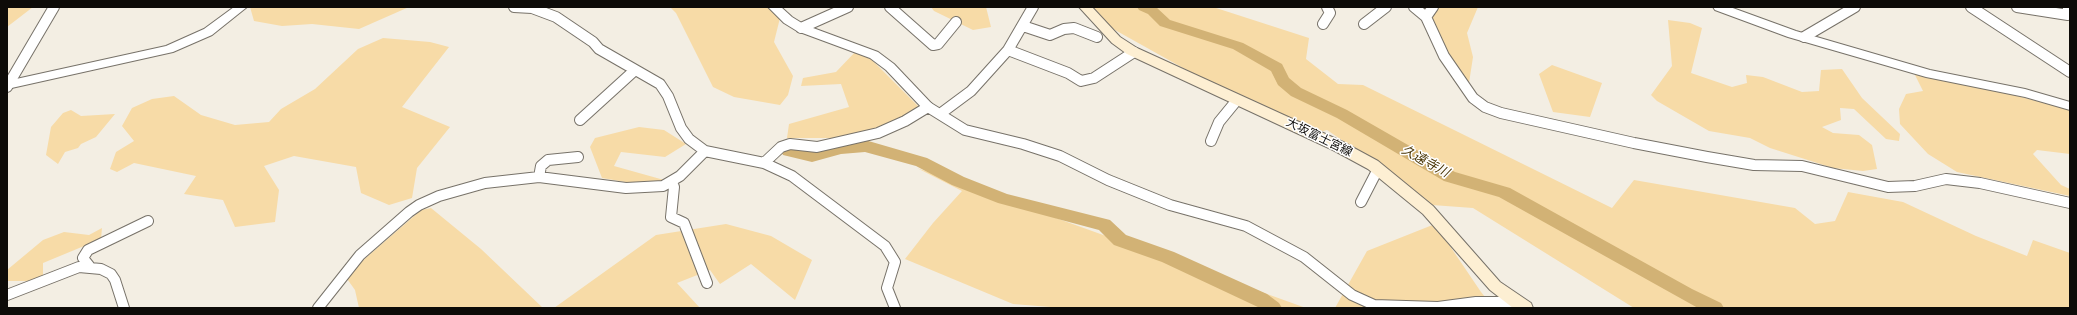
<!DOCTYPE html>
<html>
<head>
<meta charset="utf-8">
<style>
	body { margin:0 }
	#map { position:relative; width:2077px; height:315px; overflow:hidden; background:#f3eee3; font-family:"Titillium Web",sans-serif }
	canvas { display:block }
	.frame { position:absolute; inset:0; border:8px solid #0d0b08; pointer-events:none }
</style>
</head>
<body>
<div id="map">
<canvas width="2077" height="315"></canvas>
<div class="frame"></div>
</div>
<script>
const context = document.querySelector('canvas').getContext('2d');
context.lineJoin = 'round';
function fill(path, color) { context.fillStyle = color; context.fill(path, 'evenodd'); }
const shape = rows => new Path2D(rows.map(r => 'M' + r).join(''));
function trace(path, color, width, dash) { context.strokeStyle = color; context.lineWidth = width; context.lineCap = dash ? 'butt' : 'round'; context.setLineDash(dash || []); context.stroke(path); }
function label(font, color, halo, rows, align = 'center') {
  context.font = font + ' "Titillium Web","Noto Sans JP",sans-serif'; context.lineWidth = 3; context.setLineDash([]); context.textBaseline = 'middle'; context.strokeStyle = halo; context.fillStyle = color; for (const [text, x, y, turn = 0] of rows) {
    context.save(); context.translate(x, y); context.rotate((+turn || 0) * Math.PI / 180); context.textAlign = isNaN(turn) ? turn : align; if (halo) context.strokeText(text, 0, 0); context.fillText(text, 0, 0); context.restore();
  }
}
const green = shape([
	[7,7,33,7,7,27],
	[250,7,409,7,359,29,312,24,282,26,254,21],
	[670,7,769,7,780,18,774,42,793,76,788,95,780,105,734,97,713,87,676,13],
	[931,7,986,7,991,27,973,30,934,11],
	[1090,7,1213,7,1309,38,1306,59,1338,84,1363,85,1612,208,1634,180,1795,208,1815,224,1835,221,1848,192,1903,202,1976,236,2027,256,2033,240,2070,253,2070,308,1634,308,1473,208,1432,205,1390,173,1327,130,1316,133,1201,78,1106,25],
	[1434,7,1478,7,1467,33,1473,57,1469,83,1444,56,1426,18],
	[1668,20,1690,23,1702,28,1691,73,1732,87,1747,83,1746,75,1763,77,1802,92,1819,91,1821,70,1842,69,1862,98,1900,134,1899,141,1886,139,1854,109,1840,108,1841,120,1822,127,1833,133,1859,135,1872,145,1877,169,1863,171,1833,168,1770,148,1750,138,1709,131,1657,101,1651,95,1672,66],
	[383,38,430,42,449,47,402,107,450,127,417,168,412,198,389,205,361,193,356,167,294,156,264,166,279,190,275,222,235,227,223,200,184,194,196,176,134,163,117,172,110,169,116,152,134,141,122,126,132,108,152,99,174,96,201,115,235,125,269,122,281,109,315,89,358,49],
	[856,51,872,60,919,107,890,124,840,138,787,138,789,124,849,107,841,84,801,86,803,78,836,72],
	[1552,65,1602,83,1590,117,1553,112,1539,74],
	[1914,73,1995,90,2070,110,2070,154,2037,150,2033,154,2061,185,2070,189,2070,196,1957,172,1928,154,1900,124,1899,109,1906,94,1923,91],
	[71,110,81,116,115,114,96,137,81,144,78,148,65,152,58,164,46,155,51,127,63,113],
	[639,127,664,130,686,144,665,157,621,152,614,166,664,180,643,185,602,178,590,147,595,138],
	[917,168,1306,308,1063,308,1013,304,905,259,933,223,962,191],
	[431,208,481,249,543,308,359,308,355,290,345,276,421,210],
	[726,224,771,236,812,260,795,300,751,264,720,284,710,270,677,283,700,308,554,308,656,235],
	[1435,224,1481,292,1494,308,1335,308,1367,251],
	[102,228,101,239,43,263,43,276,35,281,7,281,7,270,43,240,64,232,89,235]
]);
const river = shape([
	[1137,7,1156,7,1170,20,1243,43,1282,64,1289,78,1301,88,1347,110,1455,172,1510,188,1692,289,1721,303,1724,308,1698,308,1499,197,1444,181,1337,118,1291,96,1278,85,1271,71,1233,49,1160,26,1148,14,1139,10,1137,7],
	[865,140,927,158,964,177,1007,194,1110,220,1126,235,1174,252,1267,294,1279,303,1282,308,1260,308,1162,262,1114,245,1099,230,998,203,952,185,916,166,865,152,841,154,812,162,783,155,781,151,783,147,789,145,812,150,841,142,865,140]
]);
const minor = shape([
	[514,7,532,8,556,17,593,42,599,49,660,84,668,96,681,128,689,139,705,151,764,163,792,176,885,246,895,262,887,288,895,308],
	[890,7,933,45,938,44,956,22],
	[1414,7,1426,17,1444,56,1473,98,1485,107,1501,113,1634,143,1707,157,1754,165,1802,166,1888,187,1915,186,1946,179,1980,183,2070,203],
	[1971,7,2070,72],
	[2017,7,2068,15,2068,7],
	[1426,17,1433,7],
	[1323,24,1330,13,1327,7],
	[1364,24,1386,7],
	[1023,26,1050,35,1064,29,1074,28,1097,37],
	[801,28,848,7],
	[1804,37,1855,7],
	[1008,50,1068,73,1081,81,1094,78,1134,52],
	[7,87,54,7],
	[940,114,971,91,1008,50,1033,7],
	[580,120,635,70],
	[1211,141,1219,122,1237,100],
	[764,163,781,147,790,144,817,147,878,133,905,121,928,107,965,130,1023,144,1060,156,1108,180,1170,205,1246,226,1304,257,1352,295,1374,305,1438,307,1476,302,1515,302],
	[539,177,541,166,548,160,578,157],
	[672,182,674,187,671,217,684,223,707,283],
	[1361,202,1378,169],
	[91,268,83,258,88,250,148,221],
	[7,295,79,267,101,269,111,274,115,280,124,308],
	[318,308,360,255,409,212,419,205,439,196,485,183,539,177,626,188,663,186,680,176,705,151]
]);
const tertiary = shape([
	[234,7,247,7,212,35,173,52,7,89,7,81,166,46,204,29,234,7],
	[768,7,781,7,792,17,805,25,878,52,894,64,932,104,934,107,932,110,924,110,886,70,870,58,797,31,784,23,768,7],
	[1713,7,1730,7,1796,31,1930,70,2025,89,2070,102,2070,110,2025,97,1926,77,1788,37,1715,10,1713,7]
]);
const secondary = shape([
	[1079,7,1092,7,1120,37,1137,48,1343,142,1378,161,1433,206,1500,282,1531,303,1533,308,1513,308,1490,290,1423,214,1368,169,1333,150,1127,54,1112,43,1079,7]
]);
const streetNames = [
	["大坂富士宮線",1319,138,26]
];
const waterNames = [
	["久遠寺川",1425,162,29]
];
fill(green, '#f7dba7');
fill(river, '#d2b275');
trace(minor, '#777269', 12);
trace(tertiary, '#777269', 2);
trace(secondary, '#777269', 2);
trace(minor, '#fff', 10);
fill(tertiary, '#fff');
fill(secondary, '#fdefd3');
label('12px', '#0d0b08', '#fff', streetNames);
label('italic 13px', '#473200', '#fff', waterNames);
</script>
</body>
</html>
